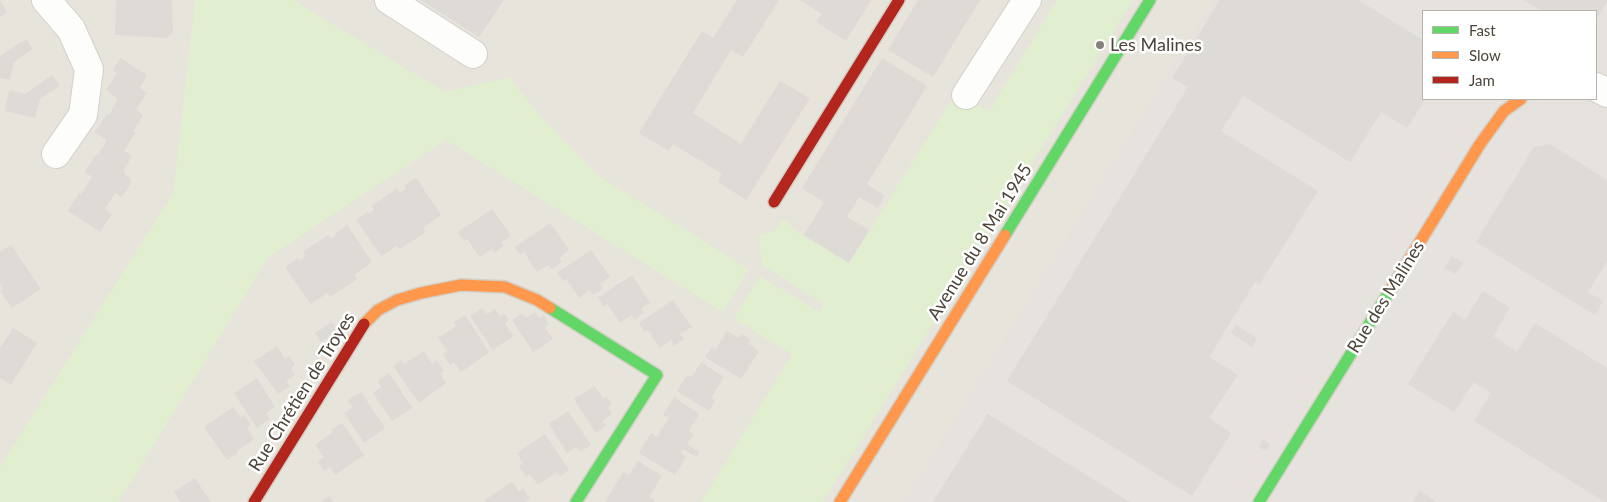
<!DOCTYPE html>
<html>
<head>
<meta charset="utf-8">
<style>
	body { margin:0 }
	#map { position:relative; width:1607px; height:502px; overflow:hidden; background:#f4f2ee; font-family:Lato,sans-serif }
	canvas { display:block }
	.legend { position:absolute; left:1422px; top:10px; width:175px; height:90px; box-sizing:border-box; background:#fff; border:1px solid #b7b4b0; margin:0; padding:6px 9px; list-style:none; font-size:15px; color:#4b4439 }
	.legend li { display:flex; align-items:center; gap:10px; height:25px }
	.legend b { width:25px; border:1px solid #b7b4b0 }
</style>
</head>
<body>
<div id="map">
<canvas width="1607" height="502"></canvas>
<ul class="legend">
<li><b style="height:6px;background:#63d668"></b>Fast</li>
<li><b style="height:6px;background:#ff974d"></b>Slow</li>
<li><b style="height:6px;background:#b3261e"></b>Jam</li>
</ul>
</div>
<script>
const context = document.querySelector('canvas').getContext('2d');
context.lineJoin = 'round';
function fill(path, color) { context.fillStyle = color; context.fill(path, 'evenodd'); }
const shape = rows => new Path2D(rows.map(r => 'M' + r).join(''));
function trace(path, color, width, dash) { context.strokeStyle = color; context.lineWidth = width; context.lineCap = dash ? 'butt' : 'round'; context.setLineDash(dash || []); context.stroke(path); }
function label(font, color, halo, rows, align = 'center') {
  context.font = font + ' Lato,sans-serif'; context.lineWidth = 5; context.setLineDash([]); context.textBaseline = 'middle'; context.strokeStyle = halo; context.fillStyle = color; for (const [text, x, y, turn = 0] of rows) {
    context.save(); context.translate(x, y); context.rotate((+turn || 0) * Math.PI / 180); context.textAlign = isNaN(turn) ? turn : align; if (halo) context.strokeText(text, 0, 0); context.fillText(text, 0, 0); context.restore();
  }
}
const residential = shape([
	[0,0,1607,0,1607,502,0,502],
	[1423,11,1596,11,1596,99,1423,99]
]);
const industrial = shape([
	[1214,0,1607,0,1607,502,905,502],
	[1423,11,1596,11,1596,99,1423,99]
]);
const green = shape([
	[195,0,293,0,445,92,510,77,542,118,600,177,749,269,723,312,446,140,268,258,119,502,0,502,0,467,173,193],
	[1057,0,1133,0,823,502,701,502,792,354,734,319,760,276,819,312,824,304,762,265,759,235,776,230,783,219,803,236,849,263,956,93,989,111]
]);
const building = shape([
	[0,0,7,12,0,17],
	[116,0,172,0,173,32,166,38,115,35],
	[421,0,504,0,479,37],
	[737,0,779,0,743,57,731,50,693,113,741,144,780,81,810,98,746,200,718,182,722,174,673,144,669,151,639,133,702,31,713,38],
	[800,0,871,0,846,41,816,22,822,14],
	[918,0,980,0,933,77,888,50],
	[1220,0,1358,0,1423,40,1423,99,1425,99,1407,128,1381,112,1350,162,1243,96,1221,131,1318,191,1259,285,1255,282,1209,357,1238,375,1209,418,1231,433,1192,496,1007,381,1188,87,1172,78],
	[1523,0,1607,0,1607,2,1596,20,1596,11,1542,11],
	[26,39,33,49,14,62,10,80,0,78,0,56],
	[120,58,147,75,140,88,147,93,136,110,143,115,133,131,136,132,124,151,132,156,123,171,125,173,124,174,130,178,131,183,122,197,115,193,105,209,112,214,100,232,68,211,79,193,81,194,92,177,85,172,96,154,98,155,107,140,95,132,107,114,109,115,118,99,106,90,117,73,113,70],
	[882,58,927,86,867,184,885,196,878,208,859,197,847,217,869,230,849,263,804,235,824,202,802,188],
	[52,75,60,86,40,99,35,118,5,111,9,90,25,94],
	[1550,144,1607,180,1607,262,1588,292,1603,301,1595,315,1476,242,1534,147],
	[416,178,441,215,423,228,426,232,400,249,397,246,381,256,356,220,368,212,369,214,374,210,372,206,397,188,400,193,406,188,404,186],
	[492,209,511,236,501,242,504,246,494,253,492,249,480,257,467,239,464,241,458,232],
	[550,223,569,250,559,258,562,262,552,269,548,265,537,272,524,252,520,255,515,247],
	[347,225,372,262,354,275,357,279,330,297,327,293,311,304,285,267,298,258,300,260,306,256,303,252,328,235,331,239,336,235,335,234],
	[11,245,41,289,12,308,0,290,3,288,0,283,0,252],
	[591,250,610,277,600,284,603,288,593,295,590,290,579,298,566,279,563,281,557,273],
	[1452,256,1463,263,1456,274,1444,268],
	[632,275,650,302,641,309,644,313,634,320,631,315,620,323,607,304,604,307,598,298],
	[1483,291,1510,308,1493,336,1517,352,1535,323,1607,368,1607,502,1605,502,1474,421,1491,393,1474,382,1454,412,1408,384,1453,312,1465,320],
	[673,300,692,327,680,334,684,339,674,346,671,340,660,348,648,330,645,332,639,323],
	[482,308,486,315,495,309,500,316,504,313,509,320,505,323,513,336,493,350,470,316],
	[535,312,539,319,544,315,549,324,545,327,553,339,533,352,512,320,522,313,526,318],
	[465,315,489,352,461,372,454,362,450,365,443,354,447,351,438,338,456,326,454,322],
	[332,322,338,331,321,342,315,333],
	[1236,325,1257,338,1252,347,1231,333],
	[13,328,37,343,11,385,0,378,0,348],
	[727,331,739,338,742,334,751,340,749,344,759,351,741,379,705,357,712,347,716,349],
	[277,346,285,359,289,356,295,365,291,368,295,375,286,381,290,386,278,394,254,361],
	[424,351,432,363,437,360,444,371,440,374,446,383,419,403,393,366,402,360,404,364],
	[701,362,724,377,711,398,715,401,709,411,677,391,687,375,692,377],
	[389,373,412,408,392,421,373,393,381,387,378,381],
	[257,378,275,407,266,413,269,419,257,428,234,393],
	[595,386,603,399,607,397,612,404,608,407,612,414,602,421,606,426,596,433,574,399],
	[361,392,385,428,364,443,344,413,353,407,348,400],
	[674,397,699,414,689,431,694,434,687,444,699,452,697,457,683,449,681,453,686,457,675,475,639,453,651,433,657,437,669,418,663,415],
	[233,407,241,417,244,415,251,425,247,428,254,439,236,452,237,454,227,460,204,427],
	[568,411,591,445,580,452,576,447,567,453,549,424],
	[988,414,1130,502,933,502],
	[342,423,364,455,335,475,330,467,324,471,318,461,324,457,315,445,333,432,331,430],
	[545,434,569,470,560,476,557,472,538,485,530,474,526,477,519,466,523,463,517,453],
	[1263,440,1270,444,1266,451,1259,447],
	[638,461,662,476,649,497,655,500,654,502,605,502,623,472,629,475],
	[195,478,211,502,181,502,174,492],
	[512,482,519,492,523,488,530,499,525,502,486,502,485,500],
	[1420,491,1437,502,1413,502],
	[329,496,333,502,321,502]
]);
const street = shape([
	[46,0,71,29,89,69,83,115,56,154],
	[389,0,473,54],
	[1596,87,1607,93],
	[966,95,1027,0]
]);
const fast = shape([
	[1005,235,1150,0],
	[550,308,657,375,576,502],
	[1259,502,1391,289]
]);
const slow = shape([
	[1391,289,1480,144,1504,111,1521,99],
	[364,324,378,310,397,300,421,293,461,285,505,287,537,300,550,308],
	[840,502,1005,235]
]);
const jam = shape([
	[774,202,899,0],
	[254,502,364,324]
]);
const markers = [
	[1100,45,5,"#868178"]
];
const poiNames = [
	["Les Malines",1110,45]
];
const streetNames = [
	["Avenue du 8 Mai 1945",980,242,-58],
	["Rue des Malines",1386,297,-58],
	["Rue Chrétien de Troyes",302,392,-58]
];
fill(residential, '#e7e4dc');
fill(industrial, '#e6e2de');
fill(green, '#e1eecf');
fill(building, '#dedbd6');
trace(street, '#d2d0cb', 30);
trace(fast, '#d3cfc5', 14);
trace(slow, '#d3cfc5', 14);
trace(jam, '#d3cfc5', 14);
trace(street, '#fdfdfc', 28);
trace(fast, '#63d668', 11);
trace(slow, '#ff974d', 11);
trace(jam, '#b3261e', 11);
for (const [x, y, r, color] of markers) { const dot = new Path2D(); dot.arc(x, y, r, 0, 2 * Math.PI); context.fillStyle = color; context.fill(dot); trace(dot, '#fff', 2); }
label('18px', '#4b4439', '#fff', poiNames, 'left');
label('18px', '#4b4439', '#fff', streetNames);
</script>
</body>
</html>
